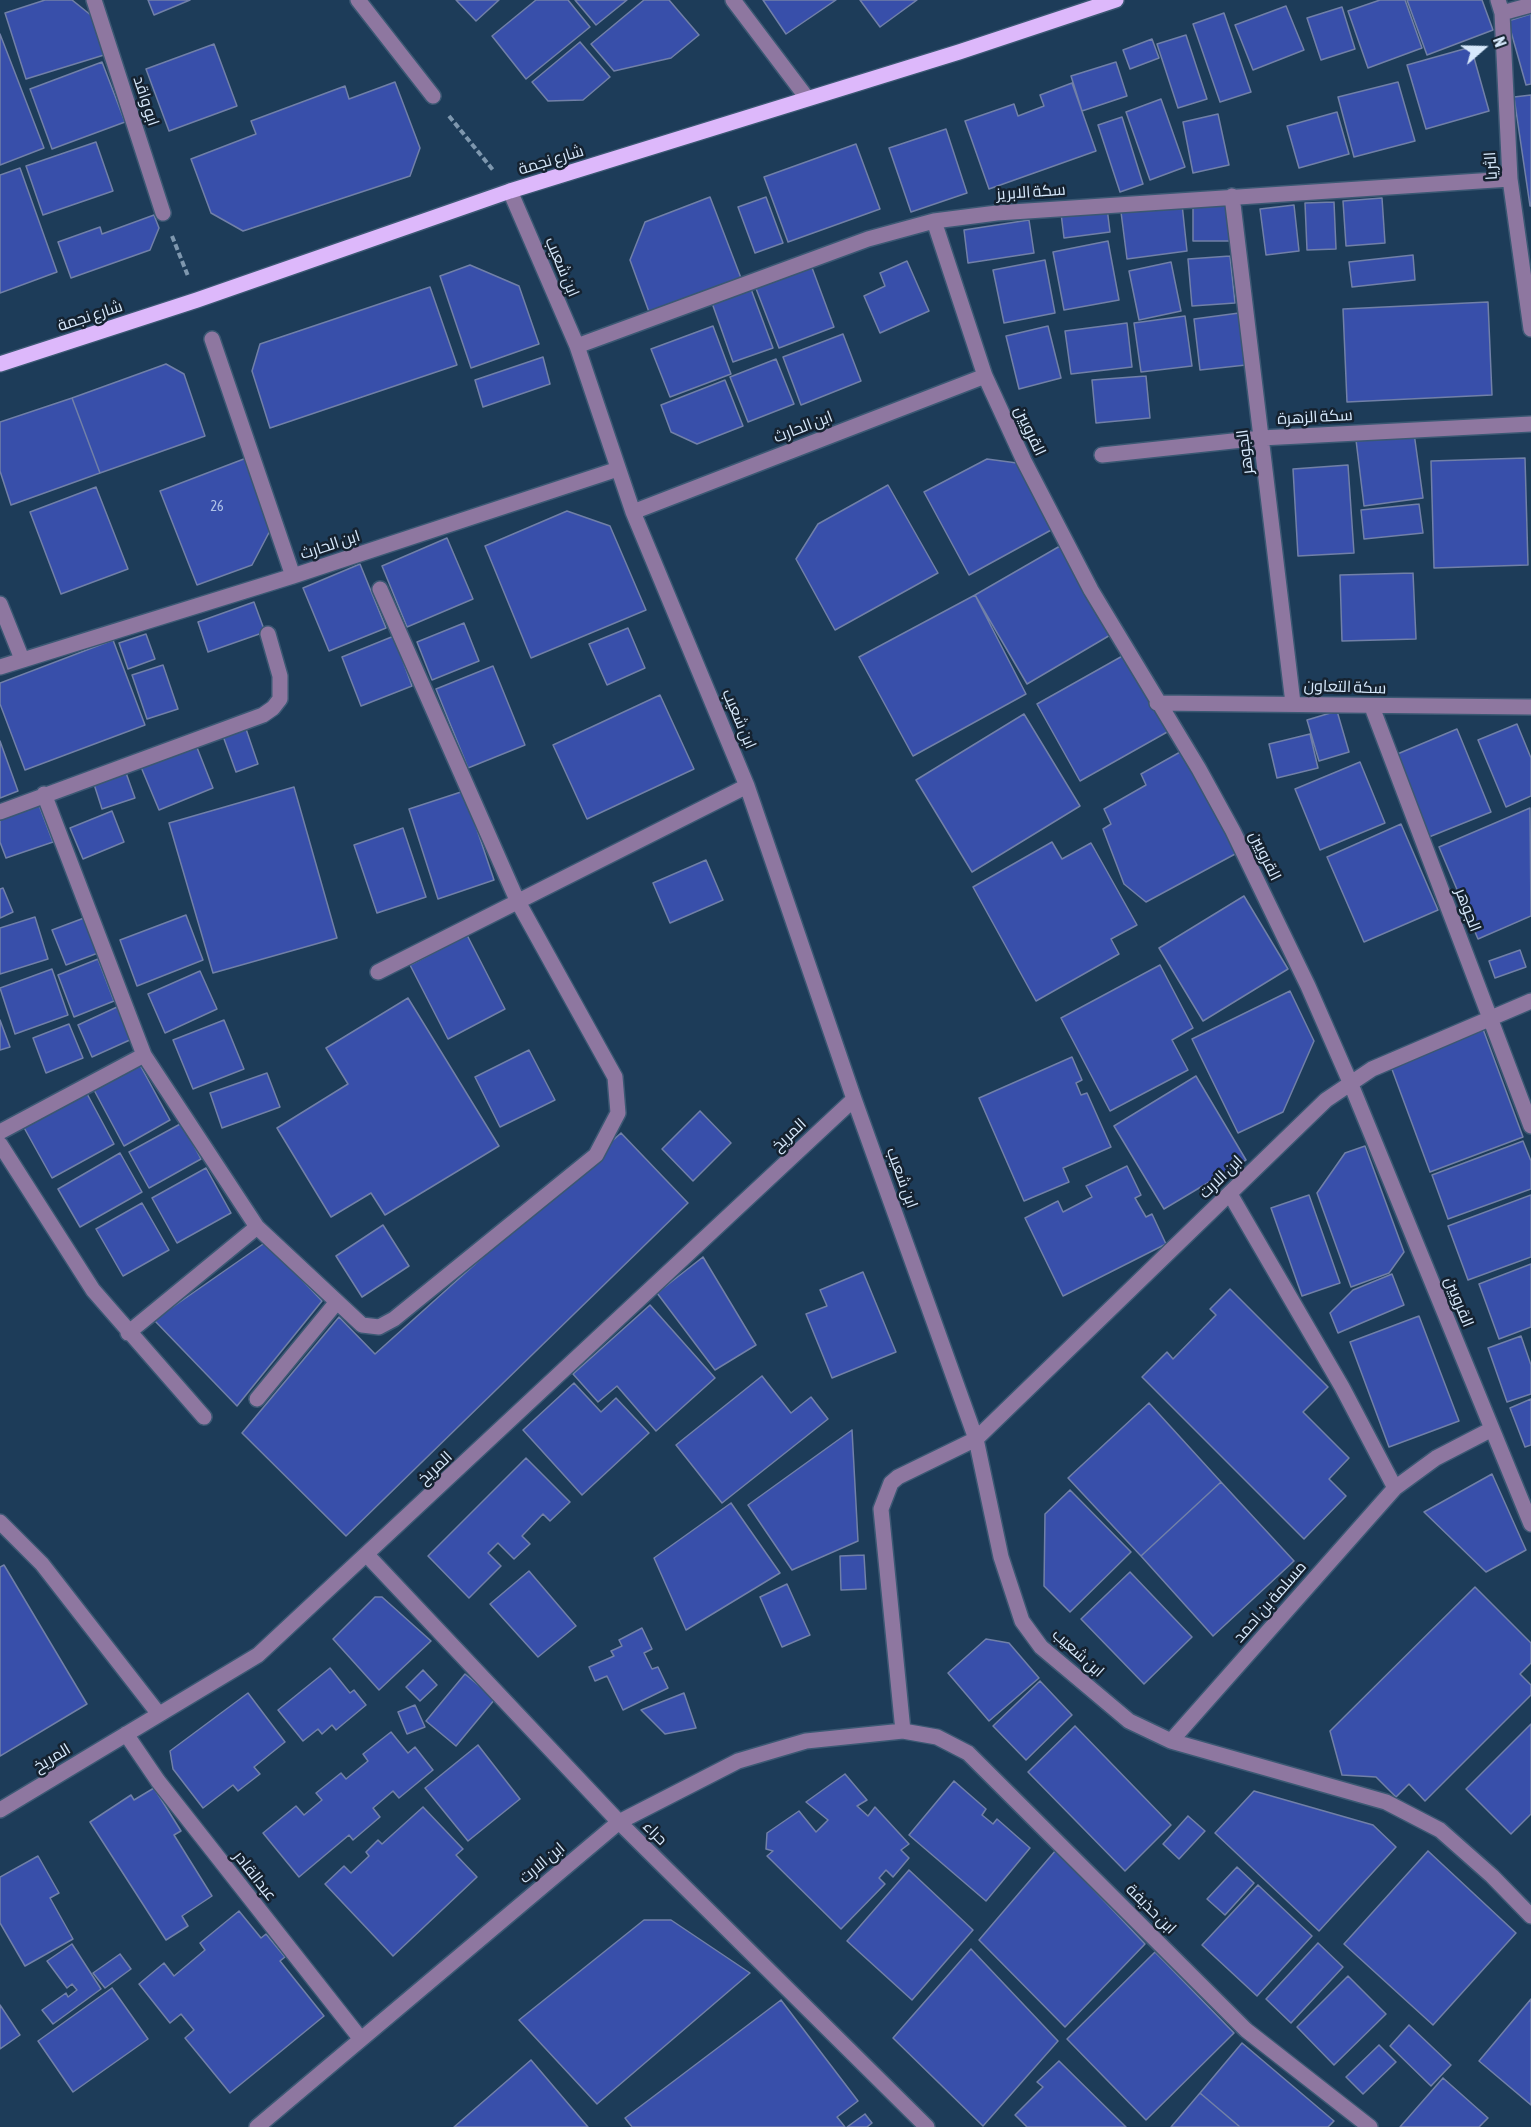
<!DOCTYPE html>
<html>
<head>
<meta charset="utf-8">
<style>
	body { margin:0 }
	#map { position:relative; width:1531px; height:2127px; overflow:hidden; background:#1d3c59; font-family:"Asap Condensed",sans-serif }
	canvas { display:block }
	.north { position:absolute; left:1453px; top:18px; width:60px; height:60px; -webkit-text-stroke:4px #152230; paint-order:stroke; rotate:70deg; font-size:16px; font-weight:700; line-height:24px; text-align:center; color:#d7e9fc }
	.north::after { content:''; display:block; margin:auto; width:21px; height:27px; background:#d7e9fc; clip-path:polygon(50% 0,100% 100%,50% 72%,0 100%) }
</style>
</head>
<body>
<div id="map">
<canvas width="1531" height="2127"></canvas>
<div class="north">N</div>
</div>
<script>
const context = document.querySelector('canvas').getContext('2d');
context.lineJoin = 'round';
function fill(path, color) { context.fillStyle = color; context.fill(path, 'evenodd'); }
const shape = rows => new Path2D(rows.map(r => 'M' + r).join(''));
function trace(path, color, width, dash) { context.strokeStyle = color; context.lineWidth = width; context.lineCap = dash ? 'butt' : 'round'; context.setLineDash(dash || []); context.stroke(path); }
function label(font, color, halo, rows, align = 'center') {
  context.font = font + ' "Asap Condensed",Cairo,sans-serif'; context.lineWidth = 5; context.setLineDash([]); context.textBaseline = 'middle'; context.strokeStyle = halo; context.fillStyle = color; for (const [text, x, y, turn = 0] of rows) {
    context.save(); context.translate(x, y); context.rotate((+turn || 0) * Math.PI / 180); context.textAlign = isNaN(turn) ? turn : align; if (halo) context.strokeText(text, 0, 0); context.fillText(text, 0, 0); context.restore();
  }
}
const building = shape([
	[45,0,72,0,92,16,104,55,26,79,5,13,45,0],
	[148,0,190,0,154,15,148,0],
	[456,0,499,0,476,21,456,0],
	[536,0,568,0,590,27,526,79,492,36,536,0],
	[575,0,627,0,596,25,575,0],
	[644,0,669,0,699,35,671,58,614,71,591,44,644,0],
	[763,0,836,0,786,34,763,0],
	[860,0,917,0,880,27,860,0],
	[1380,0,1405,0,1422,48,1368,68,1348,11,1380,0],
	[1407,0,1482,0,1493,30,1427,55,1407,0],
	[1286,6,1304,50,1253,70,1235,25,1286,6],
	[1342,7,1355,49,1321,60,1307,18,1342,7],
	[1224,13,1251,92,1220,102,1193,24,1224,13],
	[1531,14,1531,84,1526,85,1508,21,1531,14],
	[0,34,44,148,0,165,0,34],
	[1186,35,1207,99,1178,108,1157,44,1186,35],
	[1152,39,1159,58,1130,69,1123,50,1152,39],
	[580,42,610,77,583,100,548,101,532,82,580,42],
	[214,44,237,106,169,131,146,69,214,44],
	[1471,47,1489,111,1426,129,1407,65,1471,47],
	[102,62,125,122,52,149,30,89,102,62],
	[1116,62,1127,96,1082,111,1071,76,1116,62],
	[395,82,420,148,410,176,243,231,211,213,191,159,256,134,251,121,345,86,349,99,395,82],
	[1398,82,1415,141,1354,157,1338,97,1398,82],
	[1072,83,1096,151,989,189,965,121,1014,104,1018,116,1044,106,1040,95,1072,83],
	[1531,95,1531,206,1530,206,1514,97,1531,95],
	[1161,99,1185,167,1150,180,1126,112,1161,99],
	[1337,112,1349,154,1299,168,1287,126,1337,112],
	[1218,114,1229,165,1193,173,1183,122,1218,114],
	[1122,117,1143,184,1120,192,1098,125,1122,117],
	[946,129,967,193,911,212,889,148,946,129],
	[96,142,113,191,43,215,26,166,96,142],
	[856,144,880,209,788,242,764,177,856,144],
	[20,168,57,272,0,293,0,175,20,168],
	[710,197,741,278,649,312,630,260,645,222,710,197],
	[766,197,783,243,755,253,738,207,766,197],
	[1382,198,1385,243,1346,246,1343,201,1382,198],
	[1334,202,1336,249,1307,250,1305,203,1334,202],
	[1182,204,1187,251,1127,259,1121,212,1182,204],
	[1294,205,1299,251,1266,255,1260,209,1294,205],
	[1193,206,1231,206,1231,241,1193,241,1193,206],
	[1107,208,1110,232,1064,238,1061,213,1107,208],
	[154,215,159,228,150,250,71,278,58,242,100,227,102,234,154,215],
	[1029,220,1034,253,968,263,964,230,1029,220],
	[1108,241,1119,300,1064,310,1053,252,1108,241],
	[1413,255,1415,280,1352,287,1349,262,1413,255],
	[1230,256,1235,303,1192,306,1188,259,1230,256],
	[1045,260,1055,313,1004,323,993,270,1045,260],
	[907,261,929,311,880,333,864,296,885,286,880,273,907,261],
	[1171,262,1181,311,1139,320,1129,271,1171,262],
	[470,265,519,286,539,344,471,368,440,276,470,265],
	[811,265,834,327,779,348,755,286,811,265],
	[430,287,457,365,270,428,252,371,260,344,430,287],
	[751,289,773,348,733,362,712,303,751,289],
	[1488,302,1492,395,1347,402,1343,309,1488,302],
	[1239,313,1246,365,1200,370,1194,319,1239,313],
	[1185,316,1192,366,1141,372,1134,323,1185,316],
	[1127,323,1132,367,1071,374,1065,331,1127,323],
	[713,326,731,374,670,397,651,349,713,326],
	[1048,326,1061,378,1019,389,1006,336,1048,326],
	[843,334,861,381,801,405,783,357,843,334],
	[543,357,550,384,483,407,475,380,543,357],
	[776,359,794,404,748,422,730,377,776,359],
	[166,364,184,374,205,436,100,473,72,398,166,364],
	[1146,376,1150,418,1096,423,1092,380,1146,376],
	[725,380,743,426,697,444,671,432,661,405,725,380],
	[72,398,100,473,11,505,0,471,0,422,72,398],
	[1414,433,1423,498,1364,506,1356,440,1414,433],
	[249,457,274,523,252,565,197,585,160,491,249,457],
	[1525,458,1528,565,1434,568,1431,461,1525,458],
	[987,459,1017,463,1053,529,969,575,924,492,987,459],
	[1348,465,1354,553,1298,556,1293,469,1348,465],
	[888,485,938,573,835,630,796,559,818,524,888,485],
	[96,487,128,569,61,594,30,512,96,487],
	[1419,504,1423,533,1364,539,1361,510,1419,504],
	[567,511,610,526,646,610,531,658,485,546,567,511],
	[447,538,473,599,407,627,382,566,447,538],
	[1060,546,1112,634,1027,684,975,595,1060,546],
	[360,564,386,628,329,651,303,588,360,564],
	[1413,573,1416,639,1342,641,1340,575,1413,573],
	[975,595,1026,694,913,756,859,657,975,595],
	[254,602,265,632,208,652,198,622,254,602],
	[464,623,479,661,432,680,417,642,464,623],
	[628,628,645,668,607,685,589,644,628,628],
	[146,634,155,659,128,669,119,643,146,634],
	[394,636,412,686,361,706,342,657,394,636],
	[113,640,145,725,25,770,0,704,0,683,113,640],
	[1126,654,1169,731,1080,781,1037,704,1126,654],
	[163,665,178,709,147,719,132,675,163,665],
	[493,666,525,745,468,768,436,689,493,666],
	[660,695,694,769,587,819,553,745,660,695],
	[1337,711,1349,752,1319,761,1307,720,1337,711],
	[1024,714,1080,806,972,872,916,780,1024,714],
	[1517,724,1531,758,1531,796,1506,807,1478,740,1517,724],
	[246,729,258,764,236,772,223,736,246,729],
	[1457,729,1491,812,1429,837,1395,755,1457,729],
	[1310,734,1318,768,1277,778,1269,744,1310,734],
	[0,741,18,791,0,798,0,741],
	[196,745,213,788,159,810,141,767,196,745],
	[1182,751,1237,853,1146,902,1124,884,1103,829,1111,824,1104,809,1146,785,1141,774,1182,751],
	[1360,762,1385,823,1320,850,1295,789,1360,762],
	[125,770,135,798,102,809,93,781,125,770],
	[294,787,337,938,213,973,169,823,294,787],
	[464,791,494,880,438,899,409,809,464,791],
	[39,805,53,842,6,858,0,842,0,819,39,805],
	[1530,808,1531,916,1478,939,1439,847,1530,808],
	[112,811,124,842,83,859,70,828,112,811],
	[1401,824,1438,910,1364,942,1327,857,1401,824],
	[403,828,426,897,377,913,354,845,403,828],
	[1052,842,1062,859,1091,843,1137,925,1111,939,1119,954,1036,1001,973,887,1052,842],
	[706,860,723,900,670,923,653,883,706,860],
	[3,888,13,912,0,918,0,889,3,888],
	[1244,896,1288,969,1203,1021,1159,948,1244,896],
	[186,915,203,960,137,986,120,940,186,915],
	[35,917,48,959,0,974,0,928,35,917],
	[84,918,98,953,66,965,52,930,84,918],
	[467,935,505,1009,448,1039,410,965,467,935],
	[1520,950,1526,967,1495,978,1489,961,1520,950],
	[98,959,114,1001,74,1017,58,975,98,959],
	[1160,965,1193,1028,1172,1040,1188,1070,1110,1111,1061,1018,1160,965],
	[52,969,68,1015,15,1034,0,988,52,969],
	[200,971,217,1009,165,1033,148,994,200,971],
	[1290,991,1314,1041,1283,1112,1238,1133,1192,1039,1290,991],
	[408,998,499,1146,385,1215,371,1193,331,1217,277,1128,348,1084,326,1048,408,998],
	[117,1007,132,1039,92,1057,78,1025,117,1007],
	[0,1020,10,1047,0,1050,0,1020],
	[224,1020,244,1069,193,1089,173,1040,224,1020],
	[69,1024,83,1058,46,1073,33,1038,69,1024],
	[1483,1029,1523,1137,1430,1172,1390,1064,1483,1029],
	[529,1050,555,1100,500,1127,475,1077,529,1050],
	[1072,1057,1082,1080,1076,1083,1081,1095,1087,1093,1111,1147,1063,1168,1069,1182,1024,1201,979,1098,1072,1057],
	[140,1065,170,1120,124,1146,94,1090,140,1065],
	[267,1073,280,1107,222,1128,210,1093,267,1073],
	[1196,1076,1246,1160,1164,1209,1114,1126,1196,1076],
	[85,1090,114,1144,52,1178,22,1124,85,1090],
	[700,1111,731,1143,693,1181,662,1149,700,1111],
	[182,1123,201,1159,149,1188,129,1152,182,1123],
	[621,1133,688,1203,346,1536,242,1433,339,1317,375,1354,621,1133],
	[1523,1141,1531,1161,1531,1189,1448,1219,1432,1175,1523,1141],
	[1365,1146,1404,1252,1389,1273,1351,1287,1317,1193,1345,1153,1365,1146],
	[120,1153,142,1192,80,1227,58,1189,120,1153],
	[1127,1166,1141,1195,1135,1198,1146,1217,1152,1214,1166,1244,1063,1296,1025,1218,1058,1201,1063,1212,1092,1197,1086,1186,1127,1166],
	[206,1168,231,1213,177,1243,152,1198,206,1168],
	[1309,1195,1340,1283,1302,1296,1271,1208,1309,1195],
	[1531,1195,1531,1257,1468,1280,1448,1226,1531,1195],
	[142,1203,169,1250,123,1276,96,1229,142,1203],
	[383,1225,409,1266,362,1297,336,1256,383,1225],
	[266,1242,322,1301,237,1406,154,1320,266,1242],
	[703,1257,756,1345,715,1370,657,1293,703,1257],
	[1531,1264,1531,1327,1499,1339,1479,1284,1531,1264],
	[863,1272,896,1352,832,1378,806,1314,827,1306,820,1290,863,1272],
	[1392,1274,1404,1305,1338,1333,1330,1313,1353,1290,1392,1274],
	[1230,1289,1328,1387,1303,1412,1349,1458,1329,1479,1346,1496,1304,1539,1142,1377,1167,1352,1173,1359,1216,1315,1210,1309,1230,1289],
	[650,1305,715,1378,656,1431,617,1386,598,1402,573,1374,650,1305],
	[1419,1316,1459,1421,1389,1447,1350,1342,1419,1316],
	[1521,1336,1531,1365,1531,1394,1507,1402,1488,1348,1521,1336],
	[762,1376,791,1413,811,1397,828,1419,722,1503,676,1445,762,1376],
	[574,1383,601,1412,616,1398,649,1433,582,1495,523,1430,574,1383],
	[1531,1399,1531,1445,1525,1447,1510,1408,1531,1399],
	[1149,1403,1221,1482,1141,1556,1068,1478,1149,1403],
	[852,1430,858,1541,792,1570,748,1505,852,1430],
	[526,1458,570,1502,550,1521,543,1514,522,1536,530,1544,514,1559,498,1543,488,1553,501,1566,469,1598,428,1556,526,1458],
	[1492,1474,1526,1550,1486,1572,1424,1512,1492,1474],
	[1221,1482,1294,1561,1213,1636,1141,1556,1221,1482],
	[1070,1490,1131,1552,1070,1612,1044,1586,1045,1514,1070,1490],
	[731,1503,780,1573,686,1630,654,1558,731,1503],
	[864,1555,866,1589,841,1590,840,1556,864,1555],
	[4,1565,87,1704,0,1756,0,1567,4,1565],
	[529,1571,576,1626,538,1657,490,1604,529,1571],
	[1130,1572,1192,1637,1144,1684,1081,1619,1130,1572],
	[787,1584,810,1635,782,1647,760,1597,787,1584],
	[1475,1587,1531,1643,1531,1663,1520,1674,1531,1685,1531,1695,1425,1801,1409,1784,1396,1797,1376,1777,1342,1775,1330,1731,1475,1587],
	[375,1597,382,1597,431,1641,379,1690,333,1639,375,1597],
	[642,1628,652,1649,644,1653,652,1669,658,1667,668,1688,623,1710,607,1676,595,1681,589,1667,614,1656,611,1651,622,1646,619,1640,642,1628],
	[986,1639,1009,1643,1039,1678,989,1721,948,1673,986,1639],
	[330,1668,350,1693,354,1690,366,1705,336,1730,332,1725,322,1734,318,1729,303,1741,278,1710,330,1668],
	[423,1670,437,1685,420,1701,406,1687,423,1670],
	[465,1674,495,1699,456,1746,426,1721,465,1674],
	[1040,1681,1072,1715,1026,1760,993,1726,1040,1681],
	[248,1693,285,1742,254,1767,260,1774,238,1791,233,1785,203,1808,173,1769,170,1751,248,1693],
	[684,1693,696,1728,665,1734,641,1710,684,1693],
	[415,1705,425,1727,407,1734,398,1712,415,1705],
	[1531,1724,1531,1814,1511,1834,1466,1789,1531,1724],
	[1075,1726,1171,1825,1125,1871,1028,1772,1075,1726],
	[391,1732,408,1753,415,1747,433,1770,399,1798,393,1791,373,1808,380,1817,353,1840,349,1835,299,1877,263,1833,296,1806,304,1815,322,1800,316,1793,341,1773,346,1779,368,1761,363,1754,391,1732],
	[478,1745,520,1799,468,1841,425,1788,478,1745],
	[845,1774,867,1800,857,1806,868,1816,875,1807,909,1844,901,1850,909,1858,893,1877,886,1870,879,1878,885,1884,841,1929,767,1856,773,1851,766,1849,767,1833,799,1811,816,1832,828,1820,806,1802,845,1774],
	[954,1781,986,1809,982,1815,993,1824,997,1819,1030,1848,986,1901,909,1835,954,1781],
	[154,1788,181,1831,174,1835,212,1896,182,1916,188,1926,166,1940,90,1822,131,1795,134,1800,154,1788],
	[1254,1791,1373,1825,1396,1847,1319,1931,1215,1833,1254,1791],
	[423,1807,463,1849,456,1855,477,1877,393,1956,325,1884,344,1866,351,1873,369,1856,366,1852,378,1840,382,1844,423,1807],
	[1188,1816,1205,1831,1179,1859,1163,1844,1188,1816],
	[1056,1850,1145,1944,1065,2027,979,1940,1056,1850],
	[1428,1851,1516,1933,1433,2025,1344,1944,1428,1851],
	[38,1856,59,1893,50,1898,73,1939,25,1966,0,1923,0,1877,38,1856],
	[1237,1867,1254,1883,1225,1915,1207,1899,1237,1867],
	[909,1870,973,1930,912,2000,847,1941,909,1870],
	[1258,1885,1312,1936,1257,1996,1202,1945,1258,1885],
	[239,1911,261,1938,266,1934,285,1957,280,1961,324,2016,230,2093,185,2038,194,2030,181,2014,170,2023,139,1984,164,1963,174,1976,205,1950,200,1943,239,1911],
	[644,1920,671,1920,750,1973,597,2104,519,2020,644,1920],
	[1318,1943,1343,1967,1291,2023,1266,1999,1318,1943],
	[72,1944,101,1989,53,2024,42,2010,66,1993,68,1997,77,1990,72,1984,67,1988,47,1961,72,1944],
	[971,1949,1058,2041,983,2126,893,2038,971,1949],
	[1155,1952,1234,2033,1146,2120,1067,2039,1155,1952],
	[120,1954,131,1969,105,1988,93,1973,120,1954],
	[1348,1976,1386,2014,1334,2065,1297,2027,1348,1976],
	[112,1988,148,2039,73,2092,38,2041,112,1988],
	[1531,1999,1531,2105,1479,2061,1531,1999],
	[781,2000,858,2101,837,2117,845,2127,632,2127,625,2118,781,2000],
	[0,2005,20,2035,0,2049,0,2005],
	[1409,2025,1451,2065,1431,2086,1390,2046,1409,2025],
	[1242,2043,1334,2121,1328,2127,1240,2127,1200,2093,1242,2043],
	[1379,2045,1396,2062,1363,2094,1346,2077,1379,2045],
	[531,2060,588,2127,454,2127,531,2060],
	[1059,2061,1126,2127,1027,2127,1015,2115,1043,2087,1037,2082,1059,2061],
	[1443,2078,1488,2118,1479,2127,1400,2127,1443,2078],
	[1200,2093,1240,2127,1171,2127,1200,2093],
	[865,2114,872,2123,867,2127,847,2127,865,2114]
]);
const path = shape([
	[449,116,493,170],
	[172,236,188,276]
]);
const minor = shape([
	[94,0,163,213],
	[358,0,433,96],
	[733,0,807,98],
	[1498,0,1502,13,1510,179,1531,329],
	[1502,13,1531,5],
	[510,191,577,346,633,512,747,786,854,1099,976,1439,1001,1557,1022,1621,1041,1647,1129,1721,1171,1741,1386,1802,1440,1830,1492,1876,1531,1916],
	[1232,196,1293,703],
	[934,221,985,376,1024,461,1091,590,1199,769,1233,831,1308,986,1350,1082,1531,1524],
	[212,339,293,576],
	[577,346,868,239,934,221,997,213,1510,179],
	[1102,455,1261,438,1531,424],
	[633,512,985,376],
	[0,604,22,659],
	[0,667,293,576,618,469],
	[1157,703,1531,707],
	[1372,707,1531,1126],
	[44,794,144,1055,257,1227,362,1325,379,1327,394,1319,596,1155,618,1113,615,1077,517,900,380,589],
	[0,812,263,715,273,708,280,699,280,676,268,634],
	[378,972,747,786],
	[0,1132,144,1055],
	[0,1144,93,1290,204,1417],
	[1230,1194,1342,1387,1395,1488],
	[128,1333,257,1227],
	[257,1399,336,1303],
	[0,1522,42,1564,158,1713],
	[367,1555,619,1822,927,2127],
	[903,1731,881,1509,891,1483,898,1477,976,1439,1326,1100,1372,1069,1531,1001],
	[126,1734,158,1781,360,2038],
	[1171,1741,1395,1488,1436,1458,1492,1429],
	[0,1810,258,1655,854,1099],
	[257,2127,619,1822,738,1761,806,1741,903,1731,937,1737,968,1753,1246,2030,1370,2127]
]);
const major = shape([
	[0,364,197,300,510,191,959,52,1116,0]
]);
const numberNames = [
	["26",217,507]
];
const streetNames = [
	["ابو واقد",146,101,72],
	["شارع نجمة",551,160,-17],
	["الثريا",1491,166,-94],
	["سكة الابريز",1031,192,-4],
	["ابن شعيب",562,267,67],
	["شارع نجمة",90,316,-18],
	["سكة الزهرة",1315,417,-3],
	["ابن الحارث",803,427,-21],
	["القرويين",1030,431,65],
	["الجوهر",1245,452,-97],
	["ابن الحارث",330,545,-18],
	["سكة التعاون",1345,687,2],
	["ابن شعيب",739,719,67],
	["القرويين",1265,856,64],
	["الجوهر",1468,910,69],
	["المريخ",789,1135,-43],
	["ابن الارت",1221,1177,-44],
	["ابن شعيب",902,1178,70],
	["القرويين",1459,1302,68],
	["المريخ",435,1468,-43],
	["مسلمة بن احمد",1270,1602,-49],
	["ابن شعيب",1078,1653,42],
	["المريخ",52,1758,-31],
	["حراء",655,1833,45],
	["ابن الارت",542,1863,-40],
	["عبدالقادر",255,1876,52],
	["ابن حذيفة",1151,1909,45]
];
fill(building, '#384faa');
trace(building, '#7180a8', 1.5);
trace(minor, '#3b5873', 18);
trace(major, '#3b5873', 18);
trace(path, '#7e97ae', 4, [6, 3]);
trace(minor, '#8e77a0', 15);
trace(major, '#ddb8fb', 15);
label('14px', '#afc2e8', null, numberNames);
label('16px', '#d7e9fc', '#152230', streetNames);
</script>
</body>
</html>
